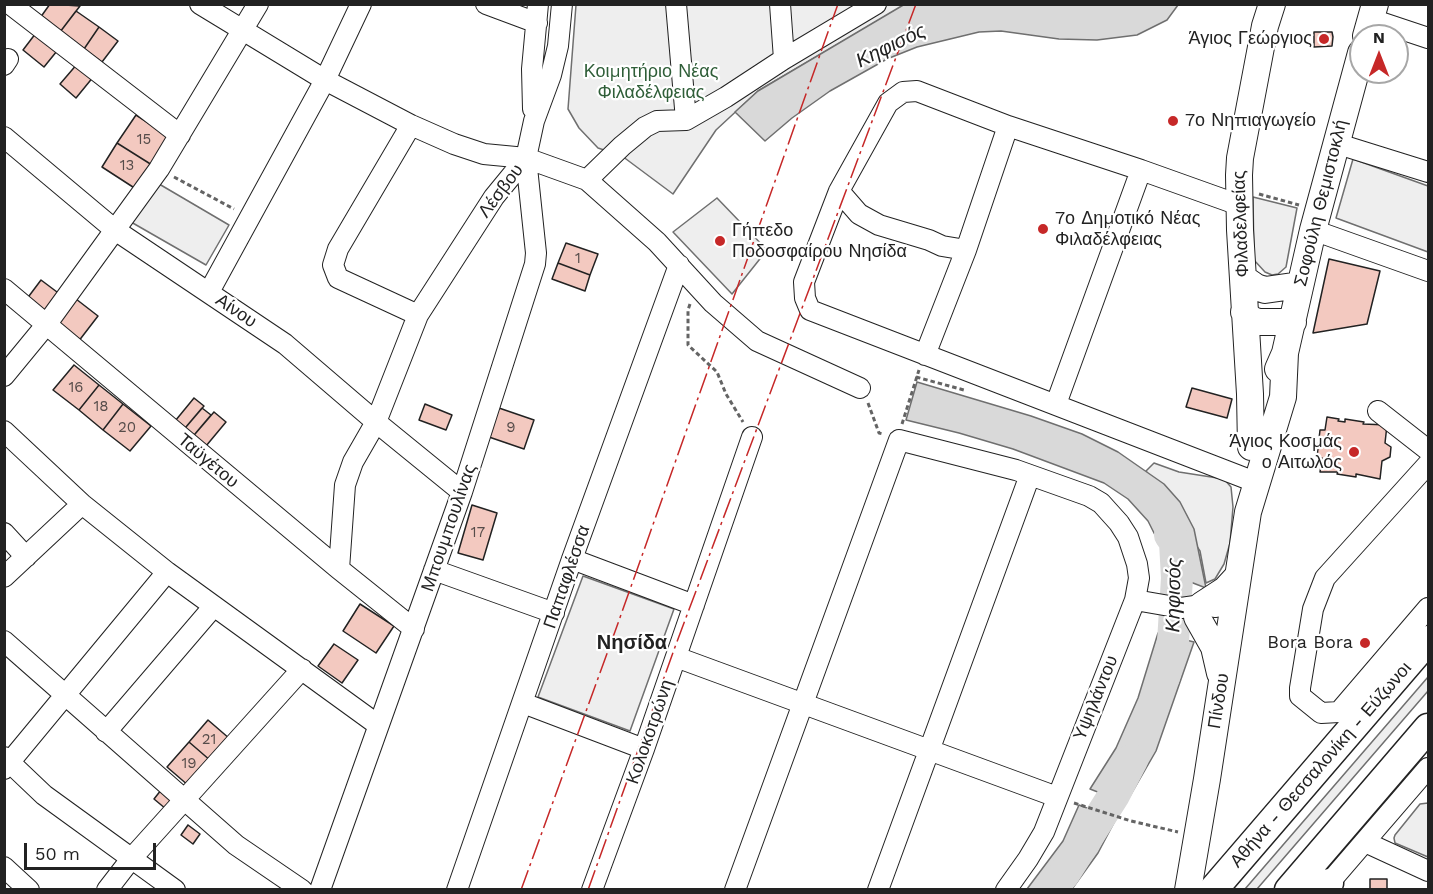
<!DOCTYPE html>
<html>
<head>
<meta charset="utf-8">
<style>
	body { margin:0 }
	#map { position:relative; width:1433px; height:894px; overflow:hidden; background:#fff; font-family:"Work Sans",sans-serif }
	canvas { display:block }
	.frame { position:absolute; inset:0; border:6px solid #222; pointer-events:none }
	.north { position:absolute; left:1349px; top:24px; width:60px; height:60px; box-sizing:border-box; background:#fff; border:2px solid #a7a7a7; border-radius:50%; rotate:0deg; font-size:16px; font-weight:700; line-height:24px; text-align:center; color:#222 }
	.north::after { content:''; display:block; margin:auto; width:21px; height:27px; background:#c62828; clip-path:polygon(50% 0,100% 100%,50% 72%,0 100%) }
	.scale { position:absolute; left:24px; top:843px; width:132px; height:27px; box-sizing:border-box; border:3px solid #222; border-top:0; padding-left:8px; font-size:18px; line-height:21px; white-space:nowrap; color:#222; -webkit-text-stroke:4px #fff; paint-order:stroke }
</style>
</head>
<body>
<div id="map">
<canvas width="1433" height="894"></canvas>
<div class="frame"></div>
<div class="north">N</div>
<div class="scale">50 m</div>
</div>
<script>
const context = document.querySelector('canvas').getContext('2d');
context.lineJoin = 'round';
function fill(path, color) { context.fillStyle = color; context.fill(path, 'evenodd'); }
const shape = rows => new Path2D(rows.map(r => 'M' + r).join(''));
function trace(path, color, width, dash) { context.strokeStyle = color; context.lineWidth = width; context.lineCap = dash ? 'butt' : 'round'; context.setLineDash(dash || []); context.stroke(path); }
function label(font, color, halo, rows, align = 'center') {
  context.font = font + ' "Work Sans",sans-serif'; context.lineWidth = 4.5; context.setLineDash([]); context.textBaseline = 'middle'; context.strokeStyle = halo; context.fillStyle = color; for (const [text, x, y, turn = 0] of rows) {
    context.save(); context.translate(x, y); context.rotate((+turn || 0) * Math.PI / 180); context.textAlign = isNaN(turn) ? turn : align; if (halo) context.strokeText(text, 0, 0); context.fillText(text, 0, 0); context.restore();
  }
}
const green = shape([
	[576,5,905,5,758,91,716,130,673,194,622,156,598,148,579,128,568,109,576,5],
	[1353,159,1428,186,1428,252,1336,218,1353,159],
	[154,181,229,225,206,265,131,222,154,181],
	[1253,197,1297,208,1286,267,1278,274,1272,275,1265,272,1254,260,1253,197],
	[717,198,767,250,732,294,673,232,717,198],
	[1154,463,1179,472,1224,479,1231,487,1233,507,1230,543,1224,564,1215,579,1206,583,1200,551,1146,471,1154,463],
	[583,576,674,609,630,731,538,697,583,576],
	[1428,677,1428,691,1257,889,1245,889,1428,677],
	[1428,803,1428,857,1395,843,1394,838,1395,835,1420,804,1428,803]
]);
const water = shape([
	[905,4,1178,4,1178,5,1167,20,1137,35,1097,40,1059,39,1001,31,979,32,917,47,887,59,830,91,792,118,765,141,735,112,758,91,905,4],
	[917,382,1031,416,1082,434,1118,452,1164,484,1180,502,1194,529,1206,588,1167,573,1161,547,1148,521,1128,499,1104,483,1013,449,959,433,906,420,917,382],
	[1158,633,1194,642,1156,751,1126,803,1090,789,1116,748,1138,698,1158,633],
	[1079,805,1116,819,1098,853,1072,889,1027,889,1063,841,1079,805]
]);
const river = shape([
	[1164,677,1173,642,1177,578,1175,542,1170,535],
	[1050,890,1064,874,1114,795,1132,760]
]);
const building = shape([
	[50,4,80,6,60,32,40,18,50,4],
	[76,11,99,27,84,49,60,32,76,11],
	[99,27,118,41,102,62,84,49,99,27],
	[39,29,61,46,44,67,23,50,39,29],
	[1314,32,1332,32,1333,37,1332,46,1314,47,1314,32],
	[78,63,94,76,76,98,60,84,78,63],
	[136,115,170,137,152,165,117,143,136,115],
	[117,143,152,165,136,189,102,167,117,143],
	[566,243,598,254,590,275,558,263,566,243],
	[1329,259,1380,271,1367,324,1313,333,1329,259],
	[558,263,590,275,585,291,552,279,558,263],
	[41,280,61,295,46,315,26,300,41,280],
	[76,299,98,316,78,342,56,325,76,299],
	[74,365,99,385,79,410,53,390,74,365],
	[99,385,123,404,103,430,79,410,99,385],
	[1192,388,1232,399,1227,418,1186,407,1192,388],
	[194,398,204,406,180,434,171,426,194,398],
	[123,404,151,426,130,451,103,430,123,404],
	[425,404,452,415,446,430,419,420,425,404],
	[202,408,211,415,189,441,180,434,202,408],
	[499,408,534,420,524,449,489,437,499,408],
	[214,412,226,422,201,452,189,441,214,412],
	[1327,417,1339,419,1338,421,1345,422,1345,419,1364,422,1363,424,1387,425,1385,443,1391,447,1390,457,1382,461,1380,479,1356,474,1356,477,1337,474,1338,472,1320,472,1322,458,1317,457,1320,430,1325,430,1327,417],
	[472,505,497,513,483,560,458,553,472,505],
	[360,604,394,626,376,653,343,631,360,604],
	[334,644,358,660,342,683,318,666,334,644],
	[208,720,230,739,211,761,189,742,208,720],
	[189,742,211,761,189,786,167,767,189,742],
	[165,785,178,795,166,809,154,799,165,785],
	[188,825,200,834,193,844,181,835,188,825],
	[1370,879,1387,879,1387,890,1370,890,1370,879]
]);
const path = shape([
	[174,177,234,209],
	[1259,194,1299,205],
	[690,304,688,310,688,345,717,372,726,394,743,422],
	[916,377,964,390],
	[868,403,879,433,883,434],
	[902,424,919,370],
	[1074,803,1131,821,1178,832]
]);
const minor = shape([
	[10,4,180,135],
	[200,4,325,80,411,125,454,144,484,154,526,158,587,180,657,242,713,303,757,341,860,388],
	[486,4,537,23],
	[676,4,686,120],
	[780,4,784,59],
	[1371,19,1428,38],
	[4,65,8,59],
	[533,109,532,69,538,4],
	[411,125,338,249,333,265,338,278,418,315],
	[4,137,115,230,285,344,376,422,462,492],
	[1335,143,1428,172],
	[587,180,622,146,645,127,657,121,686,120,726,97,784,59,876,4],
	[839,191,859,214,879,225,929,240,942,246,966,250],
	[1239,205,1141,170,1008,126,917,91,903,92,888,103,839,191,804,282,805,298,810,310,1250,480],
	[1313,230,1428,271],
	[4,289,339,569,414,629],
	[209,292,325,80,361,4],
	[925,355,966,250,1008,126],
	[4,376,46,325,159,169,258,4],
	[1056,404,1141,170],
	[1378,411,1428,450],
	[4,431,82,504,167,572,378,725],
	[1428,464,1325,578,1313,609,1300,688,1300,696,1321,713,1339,712,1428,608],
	[4,533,26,557],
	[572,559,694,605],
	[339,569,345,485,353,462,376,422,418,315,494,197,526,158],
	[434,570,554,613],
	[4,577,82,504],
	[1135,600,1181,608,1202,605,1216,607],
	[4,641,236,845,302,890],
	[676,657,1057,797],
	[523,703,644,749],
	[106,732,214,606],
	[4,757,44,795,175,890],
	[4,769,167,572],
	[1365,842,1428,871],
	[4,867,29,890],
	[107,890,131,859,302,669],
	[320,890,462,492,535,264,536,253,526,158,534,121,551,75,558,46,562,4],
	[457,890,572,559,679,265],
	[592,890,644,749,752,437],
	[735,890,899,440,1016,470,1089,496,1101,503,1119,523,1128,537,1137,564,1139,578,1135,600,1044,832,1028,859,1006,890],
	[878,890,1030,475],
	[1323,890,1428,768]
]);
const major = shape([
	[1366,36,1375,4],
	[1243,278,1256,287,1265,290,1300,285],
	[1244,312,1252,320,1259,322,1293,322],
	[1278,369,1285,353,1313,230,1361,53],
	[1251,447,1250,394,1240,230,1239,175,1240,158,1265,26,1272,4],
	[1202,605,1225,590,1237,577],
	[1197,617,1214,647,1220,673],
	[1188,890,1207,779,1248,512,1283,397,1285,353]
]);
const highway = shape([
	[1213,890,1428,640],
	[1289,890,1428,728],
	[1319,890,1329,883]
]);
const power = shape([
	[521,890,617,626,838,4],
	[588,890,675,647,916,4]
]);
const markers = [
	[1324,39,6,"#c62828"],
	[1173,121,6,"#c62828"],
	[1043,229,6,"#c62828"],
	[720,241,6,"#c62828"],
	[1354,452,6,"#c62828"],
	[1365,643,6,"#c62828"]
];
const numberNames = [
	["15",144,140],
	["13",127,166],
	["1",578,259],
	["16",76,388],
	["18",101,407],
	["20",127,428],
	["9",511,428],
	["17",478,533],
	["21",209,740],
	["19",189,764]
];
const poiNames = [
	["Άγιος Γεώργιος",1312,39],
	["7ο Νηπιαγωγείο",1185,121,"left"],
	["7ο Δημοτικό Νέας",1055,219,"left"],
	["Φιλαδέλφειας",1055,240,"left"],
	["Γήπεδο",732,231,"left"],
	["Ποδοσφαίρου Νησίδα",732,252,"left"],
	["Άγιος Κοσμάς",1342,442],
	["ο Αιτωλός",1342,463],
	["Bora Bora",1353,643]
];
const parkNames = [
	["Κοιμητήριο Νέας",651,72],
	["Φιλαδέλφειας",651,93]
];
const streetNames = [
	["Λέσβου",501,191,-53],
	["Σοφούλη Θεμιστοκλή",1321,203,-76],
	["Φιλαδελφείας",1241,224,-92],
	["Αίνου",236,311,34],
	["Ταϋγέτου",208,461,40],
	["Μπουμπουλίνας",449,528,-71],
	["Παπαφλέσσα",567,577,-71],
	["Υψηλάντου",1096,698,-68],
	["Πίνδου",1219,701,-81],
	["Κολοκοτρώνη",650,732,-71],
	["Αθήνα - Θεσσαλονίκη - Εύζωνοι",1321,765,-49]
];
const waterNames = [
	["Κηφισός",891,46,-26],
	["Κηφισός",1174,595,-89]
];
const neighbourhoodNames = [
	["Νησίδα",632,643]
];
fill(green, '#eee');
trace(green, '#6f6f6f', 1.5);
fill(water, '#d9d9d9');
trace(water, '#6f6f6f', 1.5);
trace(river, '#d9d9d9', 32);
fill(building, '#f3c9c0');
trace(building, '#222', 1.5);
trace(minor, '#222', 22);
trace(major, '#222', 28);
trace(highway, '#222', 31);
trace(path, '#646464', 3, [4.5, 3]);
trace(minor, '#fff', 20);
trace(major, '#fff', 26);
trace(highway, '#fff', 28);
trace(power, '#c62828', 1.5, [21, 4.5, 3, 4.5]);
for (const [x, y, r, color] of markers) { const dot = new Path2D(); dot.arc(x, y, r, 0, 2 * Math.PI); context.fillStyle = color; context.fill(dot); trace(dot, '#fff', 2); }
label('15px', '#564c4a', null, numberNames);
label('18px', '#222', '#fff', poiNames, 'right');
label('18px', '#2f5e38', '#fff', parkNames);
label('18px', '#222', '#fff', streetNames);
label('italic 20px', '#222', '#fff', waterNames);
label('bold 20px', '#222', '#fff', neighbourhoodNames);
</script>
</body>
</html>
